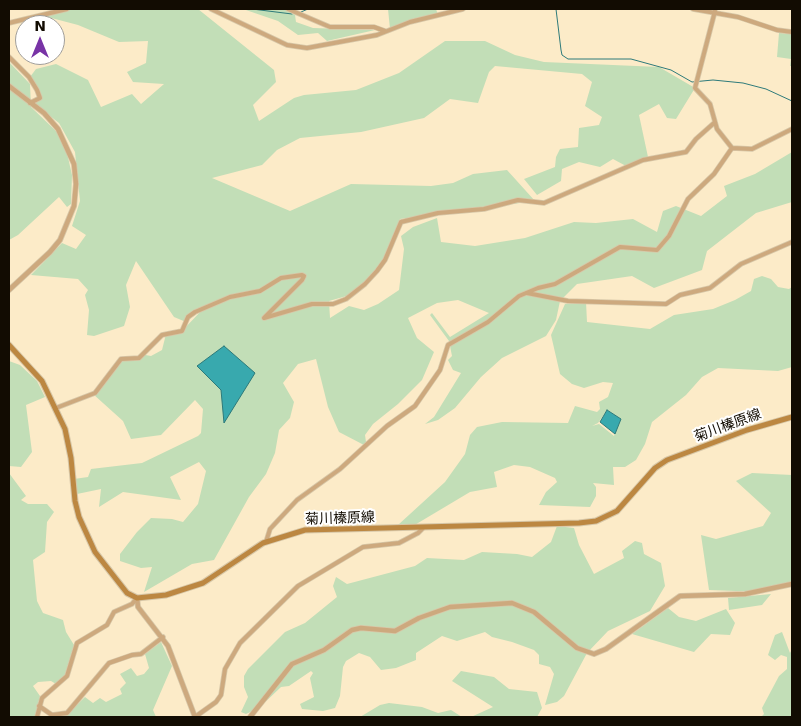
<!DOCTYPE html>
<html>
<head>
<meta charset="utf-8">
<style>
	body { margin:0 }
	#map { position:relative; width:801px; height:726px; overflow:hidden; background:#fcebc8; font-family:"DejaVu Sans",sans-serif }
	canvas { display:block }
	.frame { position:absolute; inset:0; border:10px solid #120c02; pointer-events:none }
	.north { position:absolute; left:15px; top:15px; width:50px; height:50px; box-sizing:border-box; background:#fff; border:1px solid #a09e9a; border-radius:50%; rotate:0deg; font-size:14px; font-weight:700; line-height:20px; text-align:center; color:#120c02 }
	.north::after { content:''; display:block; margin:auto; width:18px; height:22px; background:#7833a6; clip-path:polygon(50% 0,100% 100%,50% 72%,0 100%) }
</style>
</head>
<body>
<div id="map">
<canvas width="801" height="726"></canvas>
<div class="frame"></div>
<div class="north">N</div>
</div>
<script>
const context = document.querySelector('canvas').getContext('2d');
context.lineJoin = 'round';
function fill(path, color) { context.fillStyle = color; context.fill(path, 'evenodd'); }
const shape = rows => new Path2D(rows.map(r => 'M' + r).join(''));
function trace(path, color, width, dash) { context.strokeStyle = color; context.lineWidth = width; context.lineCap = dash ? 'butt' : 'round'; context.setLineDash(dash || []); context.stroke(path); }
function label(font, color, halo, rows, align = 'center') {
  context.font = font + ' "DejaVu Sans","Noto Sans JP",sans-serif'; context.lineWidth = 4; context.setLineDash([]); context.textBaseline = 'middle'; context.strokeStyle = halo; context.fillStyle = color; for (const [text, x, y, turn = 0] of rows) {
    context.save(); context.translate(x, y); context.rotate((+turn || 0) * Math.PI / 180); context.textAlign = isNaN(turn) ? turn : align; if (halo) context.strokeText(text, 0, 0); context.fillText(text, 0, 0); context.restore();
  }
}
const green = shape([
	[71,9,198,9,274,70,276,82,253,105,259,121,294,98,304,95,356,90,399,73,445,41,485,41,515,55,544,62,659,67,695,88,676,119,667,118,659,104,639,115,648,157,626,166,613,159,600,167,579,162,562,169,561,181,537,195,524,179,555,167,556,157,560,149,578,147,579,128,599,125,602,117,585,106,592,82,582,74,495,66,489,72,478,103,450,99,424,118,361,132,300,138,277,150,262,165,212,178,290,211,351,184,431,186,453,183,473,174,507,170,535,201,400,219,386,258,370,279,350,295,329,301,330,318,349,306,364,310,378,304,399,290,404,249,401,236,413,227,437,218,441,242,475,246,525,238,574,222,596,223,633,219,657,232,663,211,676,206,701,216,727,196,724,186,755,174,792,152,792,202,756,213,707,251,702,270,654,288,632,276,577,284,560,301,556,320,546,336,502,358,481,377,455,408,438,420,425,424,434,417,461,373,453,370,448,360,452,356,449,341,430,315,432,313,450,337,489,313,458,300,437,303,408,318,417,338,434,352,422,380,398,404,373,424,365,435,366,442,364,445,339,432,328,407,316,359,298,364,283,383,294,402,290,418,279,430,275,453,266,474,249,497,214,560,192,564,144,592,152,567,141,568,120,561,120,554,137,532,151,518,172,519,183,522,198,504,206,471,199,462,170,477,181,500,123,492,99,507,101,489,77,494,74,479,88,477,91,469,142,463,198,436,201,433,203,409,195,400,161,435,131,439,123,421,93,394,121,359,133,360,140,354,151,356,162,350,166,334,182,331,202,310,186,322,174,317,136,261,126,285,130,307,124,326,94,336,87,335,89,310,85,295,88,290,78,279,31,275,62,243,76,249,86,235,72,226,80,201,75,152,59,123,32,102,39,98,30,77,36,69,56,64,88,80,101,107,132,94,141,104,164,84,133,82,127,72,146,63,148,41,119,42,78,25,40,15],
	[243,9,285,9,295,15,296,22,313,28,375,30,327,41,318,33,298,35,278,21],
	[388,9,436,9,438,15,390,29],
	[779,33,792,34,792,66,790,66,791,59,777,57],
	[9,62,30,84,31,107,57,132,67,153,72,175,71,204,67,207,59,197,18,235,9,240],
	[762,276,771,279,778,287,789,289,792,287,792,367,778,371,718,368,702,377,686,395,652,422,645,444,636,460,625,467,613,467,614,485,593,483,596,487,596,496,590,507,539,505,546,492,557,482,555,478,530,467,514,465,494,472,497,487,470,492,413,526,398,525,445,482,465,454,470,435,477,427,502,422,568,423,575,406,597,412,600,409,599,402,608,397,613,383,603,382,584,388,572,384,560,374,551,335,565,304,586,302,587,322,650,329,674,315,713,309,735,300,751,291,754,279],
	[607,410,621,419,614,436,599,424,592,426,598,423],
	[9,361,20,365,37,381,45,397,26,405,32,452,21,467,9,466],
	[9,473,26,496,21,500,28,504,47,504,54,512,47,522,45,552,33,560,37,601,43,613,63,620,66,632,74,645,65,675,56,684,51,681,38,682,33,686,40,696,35,717,9,717],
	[752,473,792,475,792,583,762,592,709,590,701,535,716,539,763,526,771,513,736,481],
	[557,526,574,528,579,545,594,574,624,558,622,551,635,541,642,543,644,554,661,563,665,586,650,611,608,631,587,653,564,696,557,702,545,705,554,674,550,667,539,664,539,655,534,650,512,642,492,637,485,632,457,641,442,636,416,653,416,660,396,668,381,670,370,657,359,653,346,661,343,667,340,696,335,708,323,711,302,709,300,704,314,697,310,678,313,673,311,671,289,686,281,687,259,708,246,714,241,712,248,697,244,687,244,676,248,669,285,632,305,623,337,597,333,586,336,577,347,584,415,566,427,558,464,560,482,552,517,554,532,557,551,542],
	[771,594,762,605,729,610,728,598],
	[668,608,679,617,696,621,726,609,735,623,730,635,711,634,694,652,632,634],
	[782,632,790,653,792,649,792,717,761,717,764,714,762,708,779,676,787,669,787,657,781,655,775,660,768,655,775,635],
	[161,642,172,666,153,710,156,717,58,717,67,714,85,697,93,703,100,698,106,702,122,694,120,689,126,683,120,674,131,668,137,676,144,674,149,668,145,654],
	[461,671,494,677,509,689,537,692,542,708,537,717,471,717,493,707,452,681],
	[389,703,422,707,438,713,451,710,462,717,360,717,380,705]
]);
const water = shape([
	[224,346,255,373,224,423,221,390,197,366,224,346],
	[607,410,621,419,615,434,600,422,607,410]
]);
const stream = shape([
	[252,9,292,14],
	[556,9,561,50,562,55,568,59,631,59,671,70,692,82,713,80,743,83,766,89,792,101],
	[301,12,308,9]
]);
const minor = shape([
	[211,9,287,45,307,48,377,35,410,22,463,9],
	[288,9,330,27,374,27,385,31],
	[693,9,738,17,777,30,792,32],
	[715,11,695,88,710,104,717,129,732,148,752,149,792,129],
	[9,23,67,9],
	[9,57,29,77,37,90,40,98,30,103],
	[527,293,568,301,666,304,680,295,710,288,741,264,792,242],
	[56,408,95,393,121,359,139,358,162,335,182,331,188,317,195,312,230,297,260,291,281,278,302,275,304,276,302,280,264,318,312,304,333,304,346,299,365,284,377,271,385,260,401,222,438,213,484,209,518,200,544,203,643,160,686,152,696,139,714,123],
	[266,542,270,529,297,500,340,469,387,426,415,406,440,370,448,345,488,322,519,296,538,288,555,284,620,247,657,250,669,236,688,199,714,174,732,148],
	[39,706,52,715,67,713,109,663,132,655,141,654,163,637],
	[37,717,42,698,67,676,77,643,107,625,114,612,132,604,137,598],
	[195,717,216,702,221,695,225,669,240,643,298,586,363,547,399,543,418,533,423,528]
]);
const tertiary = shape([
	[9,86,44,113,58,129,74,164,76,184,74,206,60,240,50,252,9,290],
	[137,598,138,607,168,646,195,717],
	[250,717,292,664,324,650,352,630,361,628,395,631,419,618,450,607,512,603,534,612,577,648,594,654,606,649,680,596,745,594,792,584]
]);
const secondary = shape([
	[9,345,42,381,65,429,71,458,75,501,79,517,95,552,127,593,137,598,166,595,203,583,263,543,305,530,579,523,596,521,617,511,655,468,667,460,747,430,792,417]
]);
const streetNames = [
	["菊川榛原線",728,426,-20],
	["菊川榛原線",340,519,-2]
];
fill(green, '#c2deb7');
fill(water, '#38a9ae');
trace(water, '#2d7a7a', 1);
trace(stream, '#2d7a7a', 1);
trace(minor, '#d7c7a8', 5.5);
trace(tertiary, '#d7c7a8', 6);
trace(secondary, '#d7c7a8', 7);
trace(minor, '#cda97e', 4);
trace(tertiary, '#cda97e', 4.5);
trace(secondary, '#bc8741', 5);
label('14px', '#120c02', '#fff', streetNames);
</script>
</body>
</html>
